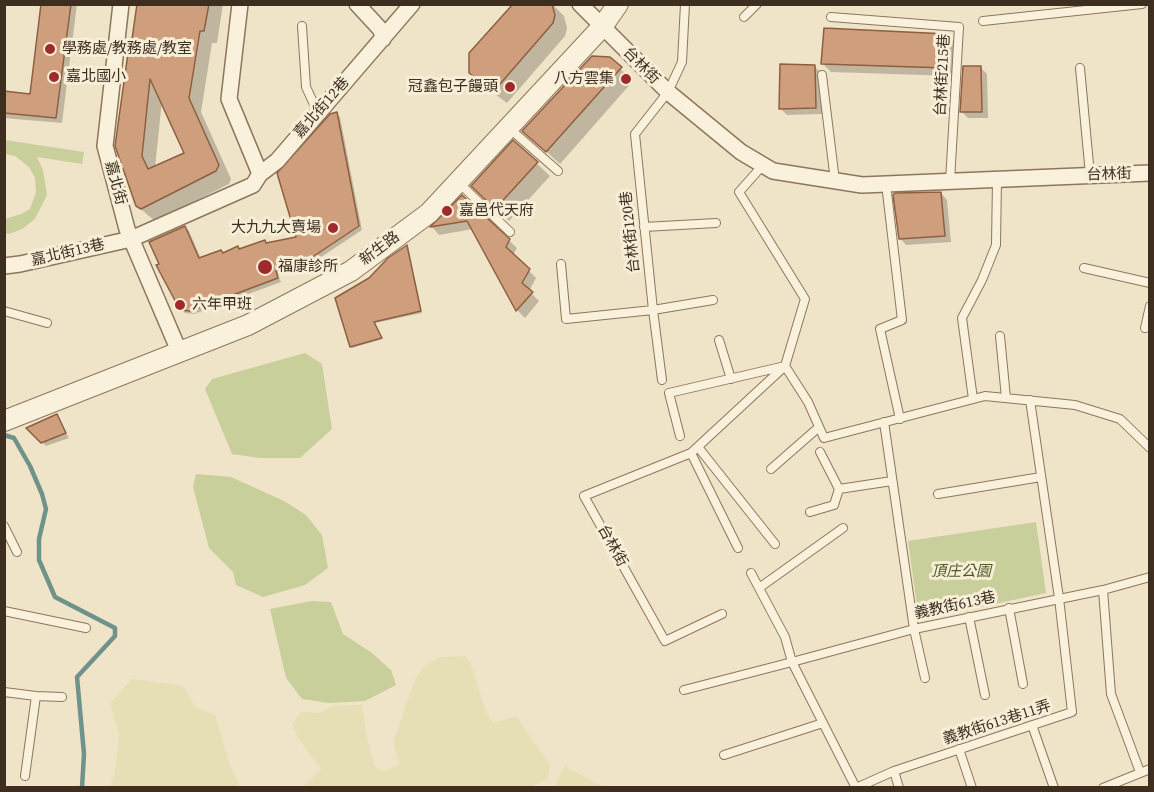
<!DOCTYPE html>
<html>
<head>
<meta charset="utf-8">
<style>
	body { margin:0 }
	#map { position:relative; width:1154px; height:792px; overflow:hidden; background:#f0e4c8; font-family:"Source Serif 4",serif }
	canvas { display:block }
	.frame { position:absolute; inset:0; border:6px solid #3d2e20; pointer-events:none }
</style>
</head>
<body>
<div id="map">
<canvas width="1154" height="792"></canvas>
<div class="frame"></div>
</div>
<script>
const context = document.querySelector('canvas').getContext('2d');
context.lineJoin = 'round';
function fill(path, color) { context.fillStyle = color; context.fill(path, 'evenodd'); }
const shape = rows => new Path2D(rows.map(r => 'M' + r).join(''));
function trace(path, color, width, dash) { context.strokeStyle = color; context.lineWidth = width; context.lineCap = dash ? 'butt' : 'round'; context.setLineDash(dash || []); context.stroke(path); }
function label(font, color, halo, rows, align = 'center') {
  context.font = font + ' "Source Serif 4","Noto Sans TC",serif'; context.lineWidth = 6; context.setLineDash([]); context.textBaseline = 'middle'; context.strokeStyle = halo; context.fillStyle = color; for (const [text, x, y, turn = 0] of rows) {
    context.save(); context.translate(x, y); context.rotate((+turn || 0) * Math.PI / 180); context.textAlign = isNaN(turn) ? turn : align; if (halo) context.strokeText(text, 0, 0); context.fillText(text, 0, 0); context.restore();
  }
}
const farmland = shape([
	[466,656,471,664,486,712,493,723,516,716,550,765,548,778,530,788,303,787,321,769,299,739,292,724,301,712,320,713,332,706,362,705,367,738,375,767,385,771,400,765,393,743,415,679,424,667,439,657],
	[132,679,184,686,195,707,215,715,230,766,240,787,110,787,115,772,119,734,110,703],
	[564,766,604,787,555,787]
]);
const green = shape([
	[5,140,84,152,82,164,37,157,43,170,47,195,35,219,22,229,9,234,5,233,5,219,21,214,30,209,36,192,35,178,29,167,15,156,5,154],
	[305,353,322,364,332,429,300,458,260,458,232,454,205,389,212,379],
	[196,474,231,477,284,501,306,515,322,535,328,568,305,585,263,597,236,585,233,572,209,548,193,487],
	[1036,522,1046,593,919,620,908,541],
	[311,601,331,602,343,634,372,653,391,670,396,685,365,701,329,703,302,699,286,678,270,609]
]);
const shadow = shape([
	[43,4,77,4,62,123,4,118,4,93,31,95],
	[137,4,223,4,217,43,212,43,201,112,231,179,229,184,155,221,137,206],
	[162,100,186,153,155,168],
	[516,4,552,4,564,16,567,28,565,36,507,103,484,86,471,72],
	[947,35,956,44,954,76,831,72,822,63],
	[609,58,633,81,560,164,524,131],
	[815,67,821,73,822,114,787,115,781,109],
	[981,68,987,74,988,118,968,118,962,112],
	[336,114,340,117,362,230,312,263,278,275,281,282,194,314,185,313,181,309,185,227,189,231,201,259,298,238],
	[514,142,550,176,509,221,473,186],
	[941,193,947,200,951,242,906,245,900,238],
	[462,197,517,248,513,255,536,278,529,291,539,301,525,318,518,311,473,229,439,235,432,227],
	[406,247,422,313,375,323,382,339,352,348,351,346],
	[56,416,69,438,46,446,28,429]
]);
const stream = shape([
	[4,435,14,438,30,466,42,494,46,509,39,539,39,560,55,597,115,628,115,636,77,677,84,754,82,788]
]);
const building = shape([
	[41,4,71,4,56,118,4,113,4,91,30,94,41,4],
	[137,4,209,4,204,31,200,31,189,98,219,165,216,171,141,209,136,206,115,146,130,39,132,39,137,4],
	[150,79,184,153,148,169,142,156,150,79],
	[513,4,552,4,555,15,553,23,494,91,469,73,469,53,513,4],
	[824,28,948,34,946,68,821,64,824,28],
	[592,56,610,57,622,67,546,152,522,131,592,56],
	[780,64,815,65,816,108,779,109,780,64],
	[963,66,981,66,982,112,960,112,963,66],
	[337,112,359,226,308,260,276,271,278,278,190,311,180,310,156,265,159,264,149,242,185,226,199,258,221,250,223,253,238,246,239,249,265,240,266,243,296,237,277,173,330,114,337,112],
	[513,140,538,162,495,209,471,186,513,140],
	[941,192,945,236,899,239,893,195,895,193,941,192],
	[462,195,510,239,506,247,530,269,522,283,533,292,516,311,467,221,430,227,462,195],
	[407,245,421,311,374,322,382,338,350,347,335,298,369,278,388,258,407,245],
	[57,414,66,433,41,443,26,428,57,414]
]);
const service = shape([
	[744,17,757,4],
	[831,17,959,27,950,181],
	[983,21,1142,4],
	[302,26,306,87,318,113],
	[1080,68,1090,175],
	[822,75,835,181],
	[509,128,558,171],
	[459,183,510,232],
	[886,184,902,320,880,329,900,419],
	[644,227,716,223],
	[561,264,566,319,653,310,713,300],
	[1084,268,1150,283],
	[4,311,47,323],
	[1145,328,1150,306],
	[1000,336,1006,398],
	[719,340,731,379],
	[662,380,653,310,635,134,668,92,682,62,685,4],
	[973,399,962,318,982,280,996,245,997,179],
	[884,422,914,629,925,678],
	[680,436,669,393,785,366,808,402,824,438,985,396,1075,405,1120,419,1150,448],
	[698,447,775,544],
	[820,452,839,489],
	[691,453,584,496,665,641,722,614],
	[771,469,819,427],
	[938,494,1041,477],
	[810,512,834,505,839,489,892,481],
	[4,526,17,552],
	[738,548,691,453,785,366,805,299,739,192,763,165],
	[751,573,785,637,792,662,914,629,1103,590,1150,577],
	[759,588,843,528],
	[1103,590,1111,694,1140,772],
	[1009,608,1023,684],
	[4,611,86,628],
	[969,617,985,695],
	[684,690,792,662,856,788],
	[4,692,36,696,62,697],
	[1032,725,1054,788],
	[959,749,972,788],
	[724,755,823,723],
	[894,771,899,788],
	[25,776,36,696],
	[856,788,894,771,1072,712,1059,598,1030,400],
	[1103,788,1150,769]
]);
const minor = shape([
	[121,4,105,146,127,229,179,351],
	[240,4,229,99,260,174],
	[357,4,381,30,383,39],
	[580,4,668,92,741,152,773,171,862,185,1150,173],
	[4,266,20,264,131,239,253,185,260,174,277,161,412,4]
]);
const tertiary = shape([
	[4,421,248,325,351,271,429,213,602,27,618,4]
]);
const markers = [
	[50,49,6,"#9e2a2b"],
	[54,77,6,"#9e2a2b"],
	[626,79,6,"#9e2a2b"],
	[510,87,6,"#9e2a2b"],
	[447,211,6,"#9e2a2b"],
	[333,228,6,"#9e2a2b"],
	[265,267,8,"#9e2a2b"],
	[180,305,6,"#9e2a2b"]
];
const poiNames = [
	["學務處/教務處/教室",62,49],
	["嘉北國小",66,77],
	["八方雲集",614,79,"right"],
	["冠鑫包子饅頭",498,87,"right"],
	["嘉邑代天府",459,211],
	["大九九大賣場",321,228,"right"],
	["福康診所",278,267],
	["六年甲班",192,305]
];
const streetNames = [
	["台林街",641,66,45],
	["台林街215巷",943,75,-87],
	["嘉北街12巷",322,108,-49],
	["台林街",1109,175,-2],
	["嘉北街",115,183,75],
	["台林街120巷",631,232,-96],
	["新生路",380,249,-37],
	["嘉北街13巷",68,253,-13],
	["台林街",612,546,61],
	["義教街613巷",955,606,-12],
	["義教街613巷11弄",997,723,-18]
];
const parkNames = [
	["頂庄公園",961,572]
];
fill(farmland, '#e6deb5');
fill(green, '#c9cf9b');
fill(shadow, '#0003');
trace(stream, '#6f938a', 4.5);
fill(building, '#cf9f7d');
trace(building, '#8d5f41', 1.5);
trace(service, '#8d765c', 10);
trace(minor, '#8d765c', 18);
trace(tertiary, '#8d765c', 22);
trace(service, '#faf1dc', 8);
trace(minor, '#faf1dc', 15);
trace(tertiary, '#faf1dc', 20);
for (const [x, y, r, color] of markers) { const dot = new Path2D(); dot.arc(x, y, r, 0, 2 * Math.PI); context.fillStyle = color; context.fill(dot); trace(dot, '#f7eed8', 2); }
label('15px', '#3d2e20', '#f7eed8', poiNames, 'left');
label('15px', '#3d2e20', '#f7eed8', streetNames);
label('italic 15px', '#4d5a26', '#f7eed8', parkNames);
</script>
</body>
</html>
